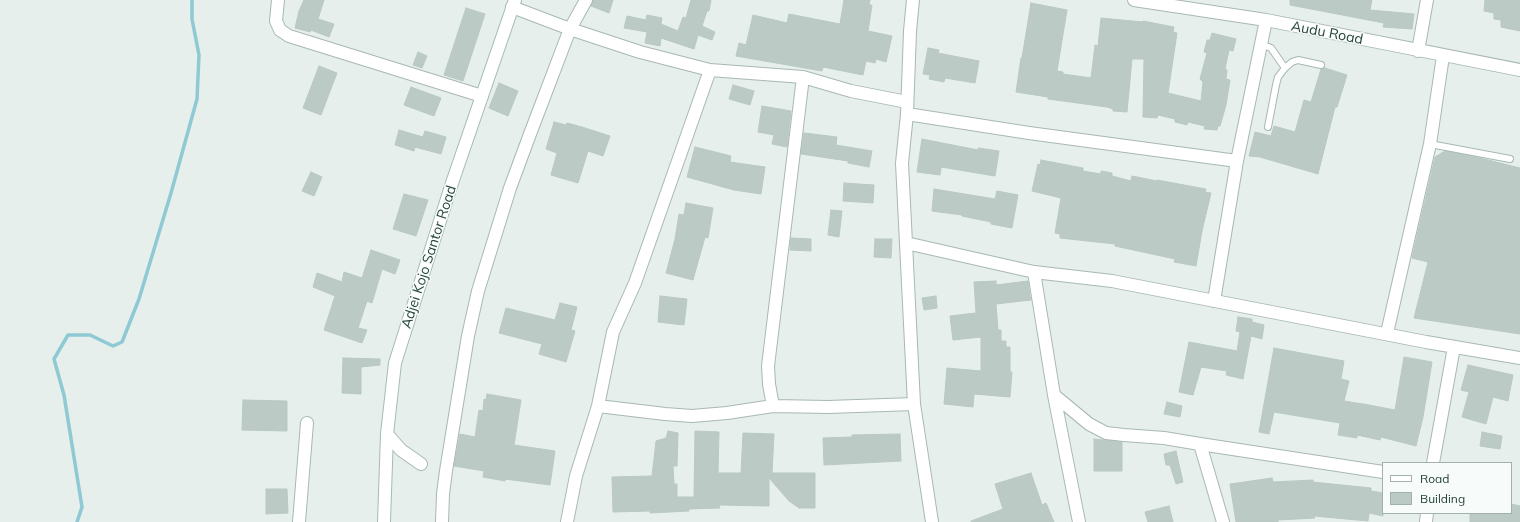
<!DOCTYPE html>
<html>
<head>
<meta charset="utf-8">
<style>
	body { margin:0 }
	#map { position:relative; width:1520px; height:522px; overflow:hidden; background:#e6efeb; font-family:Mulish,sans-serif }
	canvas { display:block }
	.legend { position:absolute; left:1382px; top:462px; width:130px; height:52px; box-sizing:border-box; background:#f7fbf9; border:1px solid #a3b1ad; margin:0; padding:5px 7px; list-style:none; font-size:12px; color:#24423a }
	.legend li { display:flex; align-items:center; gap:8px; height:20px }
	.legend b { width:20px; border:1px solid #a3b1ad }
</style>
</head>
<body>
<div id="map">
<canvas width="1520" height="522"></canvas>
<ul class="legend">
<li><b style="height:5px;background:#fff"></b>Road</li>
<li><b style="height:11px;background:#bbcac4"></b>Building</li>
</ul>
</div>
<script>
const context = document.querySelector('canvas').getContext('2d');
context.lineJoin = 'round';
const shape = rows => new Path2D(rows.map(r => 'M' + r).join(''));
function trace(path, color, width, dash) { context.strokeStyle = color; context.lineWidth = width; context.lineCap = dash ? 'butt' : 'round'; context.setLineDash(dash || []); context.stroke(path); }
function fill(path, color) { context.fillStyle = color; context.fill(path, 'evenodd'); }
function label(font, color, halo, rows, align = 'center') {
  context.font = font + ' Mulish,sans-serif'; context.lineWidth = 3; context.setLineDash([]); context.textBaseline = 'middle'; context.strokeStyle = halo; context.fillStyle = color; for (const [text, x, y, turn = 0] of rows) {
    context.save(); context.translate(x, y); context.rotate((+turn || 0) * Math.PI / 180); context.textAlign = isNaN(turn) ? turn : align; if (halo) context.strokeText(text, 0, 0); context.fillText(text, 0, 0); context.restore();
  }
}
const stream = shape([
	[77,522,82,507,64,395,54,359,68,335,90,335,113,346,122,342,139,299,171,193,197,99,199,55,192,19,192,0]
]);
const building = shape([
	[304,0,324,0,318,19,334,24,329,37,311,30,310,32,295,28,299,11,304,0],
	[593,0,613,0,609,13,591,6,593,0],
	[691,0,711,0,709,11,707,11,702,26,715,32,712,40,698,35,694,49,661,38,660,46,645,43,647,32,624,28,627,16,646,20,647,15,662,18,661,24,678,31,683,17,686,18,691,0],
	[844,0,870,0,869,5,872,5,868,31,892,36,886,62,876,59,875,63,866,61,863,75,823,67,822,71,736,56,739,43,746,45,753,15,787,23,789,14,840,24,844,0],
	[1290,0,1372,0,1370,10,1414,14,1412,29,1383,27,1384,23,1290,5,1290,0],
	[1485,0,1520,0,1520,31,1501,27,1501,20,1494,19,1494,13,1484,11,1485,0],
	[1031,3,1067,10,1057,71,1063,72,1063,74,1091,78,1095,45,1098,46,1101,18,1143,22,1143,21,1174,27,1173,32,1177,33,1168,93,1201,101,1203,82,1200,79,1207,53,1204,52,1207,40,1210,40,1212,33,1236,39,1233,51,1229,50,1225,69,1227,70,1226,79,1230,80,1226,105,1220,126,1218,126,1217,130,1204,129,1205,126,1188,122,1187,125,1175,122,1175,119,1158,115,1157,118,1143,117,1144,59,1132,59,1127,112,1113,111,1113,109,1107,107,1048,99,1048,97,1016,92,1021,58,1022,58,1031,3],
	[466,8,485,14,463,81,444,75,466,8],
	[928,48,939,50,938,53,979,61,975,83,945,78,944,82,929,79,930,75,923,74,928,48],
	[418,52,427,56,422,68,413,65,418,52],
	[319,66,337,73,321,115,303,108,319,66],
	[1325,68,1347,75,1337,107,1335,107,1318,174,1260,157,1249,156,1255,132,1271,136,1274,126,1295,132,1304,100,1311,102,1321,69,1325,68],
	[499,83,518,91,508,116,489,108,499,83],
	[733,85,754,91,750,105,729,99,733,85],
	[411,87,441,98,434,116,404,105,411,87],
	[762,106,791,111,787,147,772,144,774,135,758,132,762,106],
	[554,122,566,125,567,123,582,127,610,136,603,156,588,151,578,183,551,175,557,153,546,149,554,122],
	[399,130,423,137,425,131,446,137,441,154,415,147,414,151,395,145,399,130],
	[804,133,837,137,836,145,872,151,869,167,848,163,848,161,801,154,804,133],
	[922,139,978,150,978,148,999,151,995,176,941,167,940,175,917,172,922,139],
	[695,147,731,156,730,162,765,167,761,194,734,190,687,177,695,147],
	[1445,151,1476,157,1520,168,1520,334,1414,318,1428,262,1412,258,1435,157,1445,151],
	[1041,160,1083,168,1083,171,1101,174,1101,171,1112,173,1112,176,1131,181,1132,176,1157,181,1157,180,1206,189,1205,192,1211,193,1202,231,1196,266,1174,262,1175,259,1115,246,1115,244,1060,238,1060,234,1055,233,1061,198,1032,191,1038,164,1040,165,1041,160],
	[311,172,322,177,314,196,302,191,311,172],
	[844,183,874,185,873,203,843,201,844,183],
	[934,189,995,199,997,191,1018,195,1012,228,991,224,991,222,962,216,962,215,932,211,934,189],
	[404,194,428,200,416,236,393,229,404,194],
	[686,203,713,208,708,238,705,237,693,280,666,273,675,239,679,214,684,215,686,203],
	[831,210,842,211,839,237,828,235,831,210],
	[791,238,811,239,811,251,790,250,791,238],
	[875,239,892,239,891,258,874,257,875,239],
	[371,250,400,260,395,274,382,269,372,303,367,301,358,328,367,330,362,343,324,330,335,296,313,287,317,273,342,282,344,272,362,278,371,250],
	[996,281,996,285,1028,281,1030,297,1031,300,996,304,998,330,1001,330,1001,341,1006,341,1006,347,1010,347,1010,372,1012,372,1010,397,974,394,973,407,944,404,947,368,981,371,981,337,953,340,950,316,976,313,974,282,996,281],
	[660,296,687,299,684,325,658,322,660,296],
	[936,296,937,308,924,310,922,298,936,296],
	[560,303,577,307,571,330,575,331,566,362,539,354,542,344,499,333,506,308,555,320,560,303],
	[1238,317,1252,319,1252,322,1264,325,1262,339,1251,336,1243,379,1226,375,1227,371,1201,367,1193,395,1179,392,1189,342,1237,351,1240,332,1236,331,1238,317],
	[1274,348,1344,361,1341,379,1349,381,1344,401,1369,405,1395,410,1404,357,1432,362,1423,417,1416,446,1381,437,1380,440,1357,435,1357,438,1338,435,1340,423,1274,412,1269,434,1259,432,1274,348],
	[343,358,380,359,380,365,361,367,361,394,342,393,343,358],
	[1468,365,1513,375,1508,401,1493,397,1486,424,1462,417,1469,392,1461,390,1468,365],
	[487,394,521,400,514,445,555,451,550,485,505,479,505,481,483,477,484,471,454,466,460,434,475,437,479,410,483,411,484,399,486,400,487,394],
	[243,400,287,401,287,431,242,430,243,400],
	[1167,402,1182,406,1180,417,1164,414,1167,402],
	[668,431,678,433,677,466,673,466,674,484,677,484,677,497,694,497,695,431,719,432,718,473,741,473,743,433,774,434,772,473,815,473,815,508,799,508,789,501,769,478,769,506,719,505,720,508,689,509,689,511,650,513,650,511,613,512,612,477,652,476,656,441,666,438,668,431],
	[1482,432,1502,436,1500,449,1480,446,1482,432],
	[900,434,901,461,824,465,823,438,852,437,852,435,900,434],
	[1094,439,1122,442,1122,471,1094,471,1094,439],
	[1176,451,1183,482,1176,484,1170,465,1166,465,1164,454,1176,451],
	[1031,473,1042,505,1046,503,1054,522,971,522,971,521,1003,509,995,484,1031,473],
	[1272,478,1273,482,1313,480,1313,482,1371,488,1371,491,1383,493,1383,516,1369,513,1368,521,1314,516,1315,518,1278,520,1278,522,1236,522,1230,484,1272,478],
	[266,489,287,489,288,513,266,514,266,489],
	[1511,504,1520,506,1520,522,1470,522,1470,513,1511,513,1511,504],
	[1169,506,1173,522,1148,522,1145,512,1169,506]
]);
const lane = shape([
	[1261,44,1271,48,1285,68],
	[1268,127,1276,85,1278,77,1285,68,1292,62,1298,60,1321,65],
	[1430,144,1510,159]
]);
const street = shape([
	[278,0,276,21,280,30,289,36,482,96],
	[913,0,910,31,907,114,902,163,914,404,932,522],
	[1134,0,1266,20,1520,70],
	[512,7,570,29,640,52,710,70,803,77,851,91,907,102],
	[1418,51,1427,0],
	[907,114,1029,133,1237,161],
	[906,243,1034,272,1112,281,1426,342,1520,358],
	[1034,272,1054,395,1079,522],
	[1214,301,1237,161,1266,20],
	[1387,333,1430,144,1443,56],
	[1054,395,1089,424,1106,433,1124,435,1164,438,1200,444,1383,472],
	[598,406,665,414,692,416,727,413,773,406,828,407,914,404],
	[773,406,769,384,768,366,803,77],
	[387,434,401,450,421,464],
	[1200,444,1223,522],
	[1433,463,1454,347],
	[299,522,307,423],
	[442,522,443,494,446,471,468,336,478,291,510,188,530,134,570,29,586,0],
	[567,522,576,476,598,406,613,332,635,283,710,70],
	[1426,522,1427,513]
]);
const secondary = shape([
	[384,522,387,434,395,363,452,183,515,0]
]);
const streetNames = [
	["Audu Road",1327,33,11],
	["Adjei Kojo Santor Road",429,257,-72]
];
trace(stream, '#8ec9d4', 3.5);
fill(building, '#bbcac4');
trace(building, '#b8c9c2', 1);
trace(lane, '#a8b8b2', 8);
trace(street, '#a8b8b2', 14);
trace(secondary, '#a4bbb3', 14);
trace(lane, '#fff', 6);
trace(street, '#fff', 12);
trace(secondary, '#fff', 12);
label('14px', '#24423a', '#f7fbf9', streetNames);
</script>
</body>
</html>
